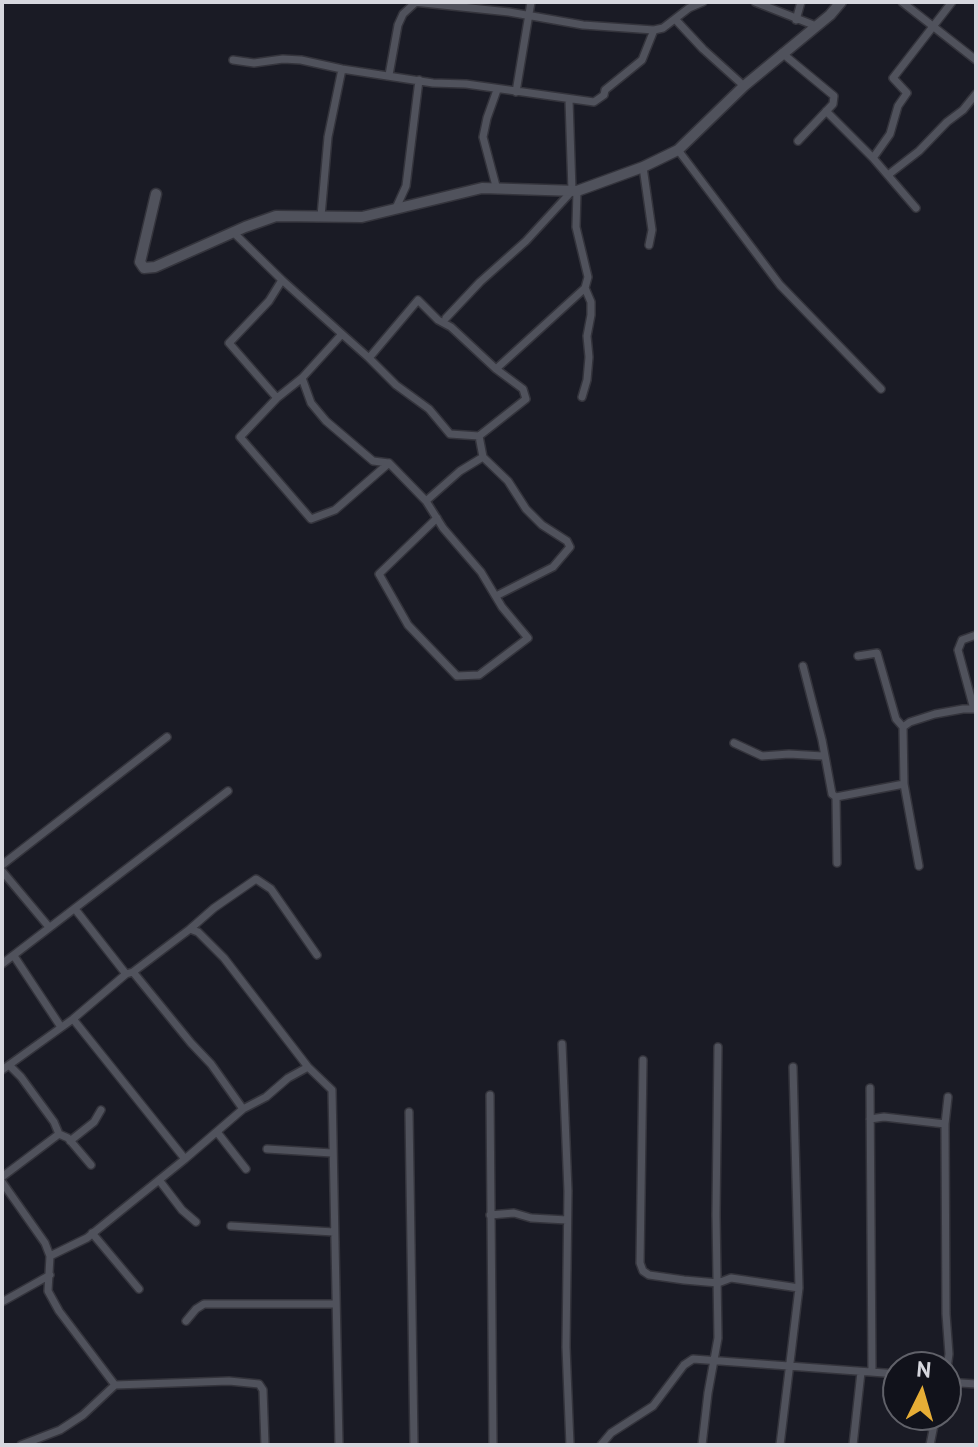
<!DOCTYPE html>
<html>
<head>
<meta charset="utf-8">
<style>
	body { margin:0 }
	#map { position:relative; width:978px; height:1447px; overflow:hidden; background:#1a1b25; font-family:"PT Sans",sans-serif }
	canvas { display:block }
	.frame { position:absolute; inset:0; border:4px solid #d6d7de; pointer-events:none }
	.north { position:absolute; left:882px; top:1351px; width:80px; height:80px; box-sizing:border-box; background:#11121b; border:2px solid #606169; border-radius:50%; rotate:5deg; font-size:22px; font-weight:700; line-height:32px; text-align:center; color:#d6d7de }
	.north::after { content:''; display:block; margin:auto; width:28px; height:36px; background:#e6ad36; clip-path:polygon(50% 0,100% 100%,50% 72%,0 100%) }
</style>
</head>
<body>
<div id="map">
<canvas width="978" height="1447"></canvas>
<div class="frame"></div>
<div class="north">N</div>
</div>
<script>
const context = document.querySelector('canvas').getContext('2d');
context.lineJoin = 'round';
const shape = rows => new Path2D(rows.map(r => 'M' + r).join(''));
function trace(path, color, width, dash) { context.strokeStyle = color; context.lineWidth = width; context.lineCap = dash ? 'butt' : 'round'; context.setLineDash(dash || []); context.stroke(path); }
const street = shape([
	[414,2,509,12,583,25,654,30,663,28,689,8,703,2],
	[755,2,816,26],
	[902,2,976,60],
	[675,19,703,49,744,86],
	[796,20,801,2],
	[782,53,834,96,833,104,798,141],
	[233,60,254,63,283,59,301,60,342,69,433,83,466,84,594,102,604,95,605,90,642,60,654,30],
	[389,75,398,25,403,14,416,2],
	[516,92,531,2],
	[826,111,873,158,916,208],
	[678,150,780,285,881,389],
	[873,158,890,134,898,106,907,93,893,78,952,2],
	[643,167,652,230,649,245],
	[888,175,919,151,947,122,963,110,976,94],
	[496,186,483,137,487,118,497,90],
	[396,208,406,186,419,80],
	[321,216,328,137,342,69],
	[233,232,282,280],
	[446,318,480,282,526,241,572,191,569,100],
	[342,334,282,280,269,301,229,343,277,398,302,378,311,403,326,421,373,461,389,463,426,501,460,471,483,457,479,436,526,399,523,389,496,369,585,288,588,277,576,227,577,191],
	[369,358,396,385,429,409,450,434,479,436],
	[302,378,342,334,369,358,418,300,438,320,451,327,496,369],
	[582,397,587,380,589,357,587,336,591,315,591,302,585,288],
	[277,398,240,437,311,519,335,510,389,463],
	[483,457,508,481,526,509,542,525,567,541,570,547,553,567,496,596],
	[426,501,443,528,481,572,502,607,528,638,479,675,457,676,408,625,379,574,437,518],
	[858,656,877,653,896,719,903,727,904,784,919,866],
	[803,666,822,740,832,794,836,797,904,784],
	[974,709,958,650,962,640,976,635],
	[903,727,910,722,935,714,963,709,976,709],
	[734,743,762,756,789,754,823,756],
	[836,797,837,863],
	[2,865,167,737],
	[2,871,49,927],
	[75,909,126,974],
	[190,929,214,908,256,879,271,889,317,955],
	[14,956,61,1027],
	[2,964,228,791],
	[73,1019,185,1159,243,1109],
	[562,1044,568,1191,566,1347,570,1445],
	[643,1060,640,1263,643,1271,649,1275,684,1280,718,1283,731,1278,799,1288],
	[308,1067,288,1078,266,1097,243,1109,211,1064,191,1043,133,972,190,929,198,932,224,958,308,1067,332,1090,339,1445],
	[2,1070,73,1019,126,974,133,972],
	[870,1088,872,1372],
	[490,1095,493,1445],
	[409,1112,414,1445],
	[870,1119,884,1117,945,1124],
	[217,1132,246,1169],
	[59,1134,68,1138,91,1165],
	[70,1141,94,1122,101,1110],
	[267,1149,332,1153],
	[2,1177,59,1134,54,1122,21,1077,9,1065],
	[159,1180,182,1210,196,1222],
	[2,1182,45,1243,50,1256,48,1291,59,1311,115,1385,83,1415,60,1430,21,1445],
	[490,1215,514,1213,531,1218,567,1220],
	[231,1226,334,1232],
	[92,1233,139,1289],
	[50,1256,87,1238,185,1159],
	[2,1302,50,1275],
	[186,1321,196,1309,204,1304,336,1304],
	[946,1375,949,1354,946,1314,945,1124,948,1097],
	[946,1382,976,1384],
	[115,1385,229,1381,259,1384,263,1390,265,1445],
	[601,1445,611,1433,653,1406,684,1365,693,1359,898,1374],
	[702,1445,708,1393,718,1338,716,1215,718,1047],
	[780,1445,799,1288,793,1067],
	[853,1445,861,1372],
	[930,1445,936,1415]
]);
const secondary = shape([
	[156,194,140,262,144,268,155,267,245,227,276,216,362,217,482,188,577,191,643,167,678,150,744,86,830,15,841,2]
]);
trace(street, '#34343c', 10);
trace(secondary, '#34343c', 13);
trace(street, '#50525c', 7);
trace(secondary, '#50525c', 10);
</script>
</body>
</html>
